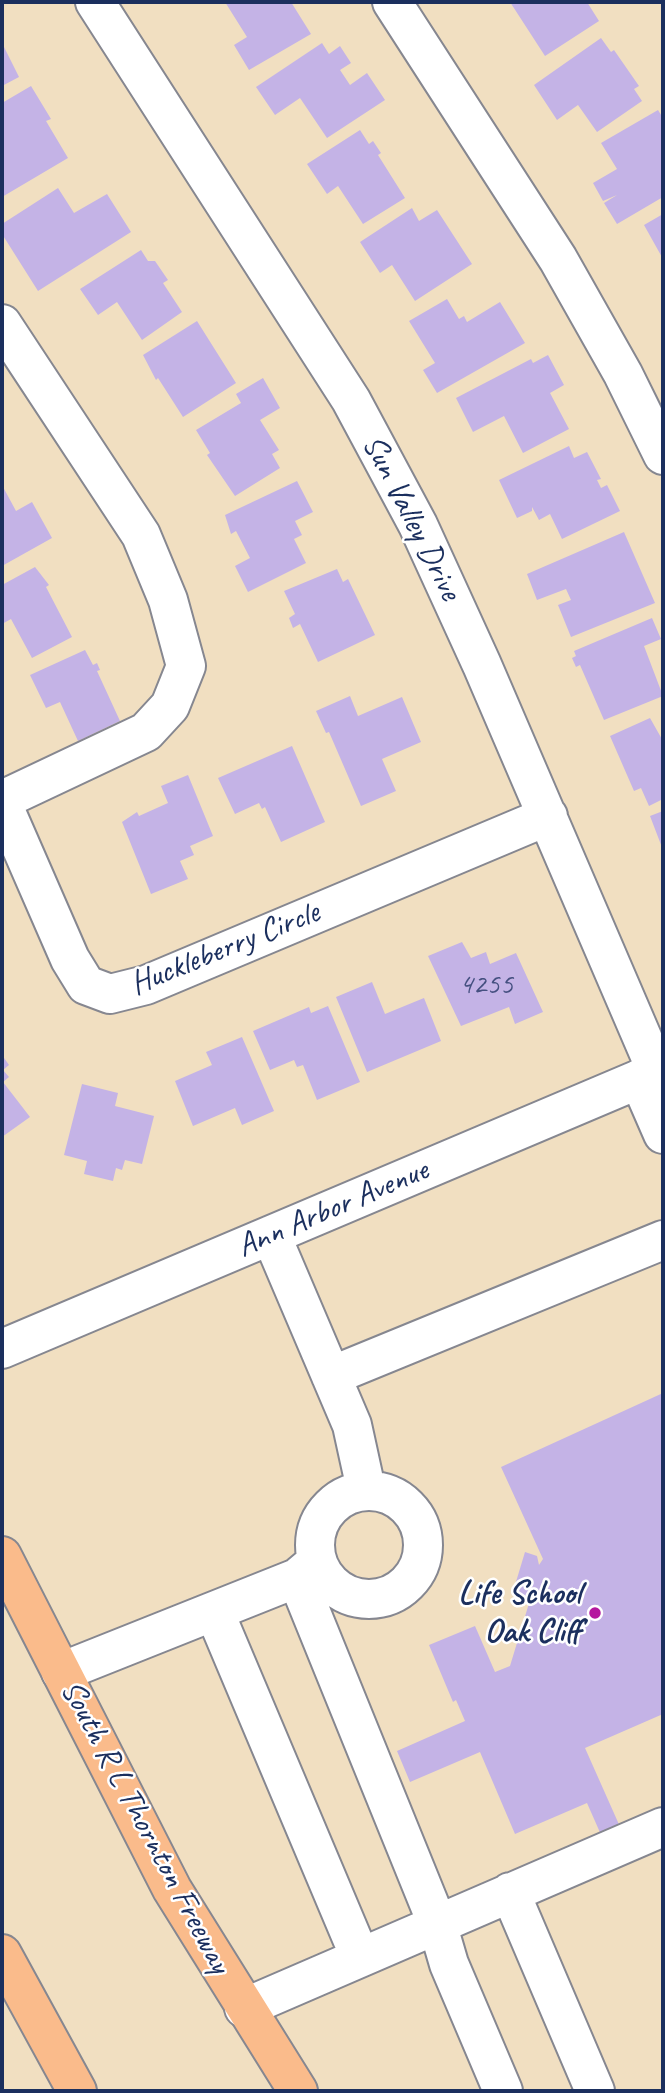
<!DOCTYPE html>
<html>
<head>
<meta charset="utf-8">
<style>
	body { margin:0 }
	#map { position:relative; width:665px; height:2093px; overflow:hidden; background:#f1dfc1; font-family:Caveat,sans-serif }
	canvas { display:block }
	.frame { position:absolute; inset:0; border:4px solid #1b2f5e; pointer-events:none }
</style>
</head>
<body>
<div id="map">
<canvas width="665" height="2093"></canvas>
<div class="frame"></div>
</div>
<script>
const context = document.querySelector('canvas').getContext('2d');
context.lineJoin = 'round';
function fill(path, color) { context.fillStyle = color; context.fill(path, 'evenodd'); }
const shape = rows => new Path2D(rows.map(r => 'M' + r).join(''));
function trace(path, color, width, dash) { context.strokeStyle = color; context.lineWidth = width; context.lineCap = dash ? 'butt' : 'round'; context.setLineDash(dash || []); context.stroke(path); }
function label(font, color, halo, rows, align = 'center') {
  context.font = font + ' Caveat,sans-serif'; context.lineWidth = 5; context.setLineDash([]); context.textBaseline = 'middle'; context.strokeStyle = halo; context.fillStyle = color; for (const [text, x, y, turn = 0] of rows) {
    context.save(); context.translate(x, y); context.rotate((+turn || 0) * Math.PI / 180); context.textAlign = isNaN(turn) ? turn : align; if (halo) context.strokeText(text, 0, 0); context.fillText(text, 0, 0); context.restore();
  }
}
const building = shape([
	[225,2,291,2,311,34,249,70,234,45,247,37],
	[510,2,587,2,599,21,545,56],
	[601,38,611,52,614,50,639,86,634,89,642,101,597,132,578,105,557,120,534,85],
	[2,43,19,77,2,86],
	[322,43,329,54,340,46,351,63,340,70,350,85,367,73,385,100,327,138,300,98,275,115,256,87],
	[31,86,51,119,46,121,68,158,2,197,2,103],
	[658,110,663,118,663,197,617,224,604,203,617,195,603,201,593,183,617,169,601,143],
	[360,130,369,144,373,141,381,153,378,155,405,198,363,224,338,186,327,194,307,164],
	[58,188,74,213,107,194,131,232,38,291,2,234,2,224],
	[412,208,419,221,437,210,472,264,415,301,392,265,380,273,360,242],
	[663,214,663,259,644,225],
	[141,250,148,261,155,261,168,280,163,283,182,312,142,340,117,302,98,315,80,289],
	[447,299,459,319,464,316,467,322,500,302,525,343,437,393,423,370,435,363,409,321],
	[197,321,236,383,183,417,158,378,156,380,143,355],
	[548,355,564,385,550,393,569,429,523,453,504,416,473,432,456,398,531,359,533,363],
	[263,378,280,408,260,420,279,450,272,454,280,468,235,496,207,455,210,453,196,430,241,403,236,394],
	[569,446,574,458,587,452,601,479,597,480,601,488,607,485,620,511,562,539,550,514,539,520,532,507,532,511,517,518,499,480],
	[297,481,313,512,295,521,302,535,294,539,306,563,248,592,235,566,250,558,236,531,231,534,225,515],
	[2,485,16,511,32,502,52,538,2,566],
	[624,532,655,603,571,637,558,605,571,600,566,589,537,600,527,574],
	[35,567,49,585,46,587,72,637,32,658,11,619,2,624,2,585],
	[337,569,343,582,348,579,375,635,318,662,300,624,293,628,289,618,295,614,284,591],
	[652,618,661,639,644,646,663,696,604,720,580,665,576,667,572,658,576,656,574,651],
	[85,650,93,665,97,663,100,670,97,671,120,721,78,741,60,702,46,708,30,675],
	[350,696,358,716,402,697,421,742,382,759,396,791,361,806,329,732,326,733,316,711],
	[650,718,663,741,663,799,649,806,641,788,634,791,610,736],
	[292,746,325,822,281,842,265,807,262,809,259,803,235,814,218,778],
	[188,775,213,836,190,846,194,855,180,861,188,879,151,894,122,822,137,812,139,816,168,803,161,786],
	[663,811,663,850,650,816],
	[462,942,471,958,486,952,490,964,516,953,543,1012,515,1024,509,1007,461,1026,428,956],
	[372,982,385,1014,424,998,441,1041,367,1072,336,997],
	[328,1006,360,1082,317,1100,303,1065,297,1067,294,1060,270,1070,253,1031,309,1007,311,1013],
	[242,1037,274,1111,242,1125,235,1108,193,1126,175,1081,212,1065,206,1052],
	[2,1055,9,1065,3,1070,9,1077,3,1082,30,1117,2,1137],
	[82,1084,118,1093,115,1106,154,1116,142,1164,125,1160,122,1170,116,1168,113,1181,84,1174,87,1161,64,1155],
	[663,1393,663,1714,585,1748,621,1829,602,1837,587,1803,515,1834,480,1752,410,1782,397,1751,465,1721,456,1700,453,1702,429,1645,475,1626,495,1672,510,1666,530,1600,512,1595,525,1552,537,1556,539,1565,543,1559,501,1467]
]);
const minor = shape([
	[95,2,351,400,418,525,482,665,657,1072],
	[392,2,558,259,623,374,663,455],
	[2,324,141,535,168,600,186,666,170,706,146,732,2,800],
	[2,803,70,959,86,985,110,994,146,985,548,816],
	[639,1079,663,1134],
	[271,1235,352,1425,366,1489],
	[2,1349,663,1069],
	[331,1376,663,1240],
	'315 1545a54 54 0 1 1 108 0a54 54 0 1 1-108 0Z',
	[297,1578,437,1923,449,1964,503,2091],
	[214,1611,360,1957],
	[61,1672,297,1578,316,1562],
	[510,1892,595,2091],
	[244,2008,663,1827]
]);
const major = shape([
	[2,1556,172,1889,298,2091]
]);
const highway = shape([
	[2,1954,77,2091]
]);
const markers = [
	[595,1613,7,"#b5179e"]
];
const numberNames = [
	["4255",486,985]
];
const streetNames = [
	["Sun Valley Drive",411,518,63],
	["Huckleberry Circle",225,949,-22],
	["Ann Arbor Avenue",333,1209,-23],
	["South R L Thornton Freeway",145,1827,62]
];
const poiNames = [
	["Life School",581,1594],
	["Oak Cliff",581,1632]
];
fill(building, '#c4b3e6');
trace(minor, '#868790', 42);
trace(major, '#868790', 42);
trace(highway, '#868790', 42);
trace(minor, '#fff', 38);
trace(major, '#fabb8b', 38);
trace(highway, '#fabb8b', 38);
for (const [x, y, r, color] of markers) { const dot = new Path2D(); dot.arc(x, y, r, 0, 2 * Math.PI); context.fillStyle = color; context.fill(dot); trace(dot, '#fff', 2.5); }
label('30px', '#455080', null, numberNames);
label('33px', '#1b2f5e', '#fff', streetNames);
label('bold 33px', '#1b2f5e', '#fff', poiNames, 'right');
</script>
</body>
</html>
